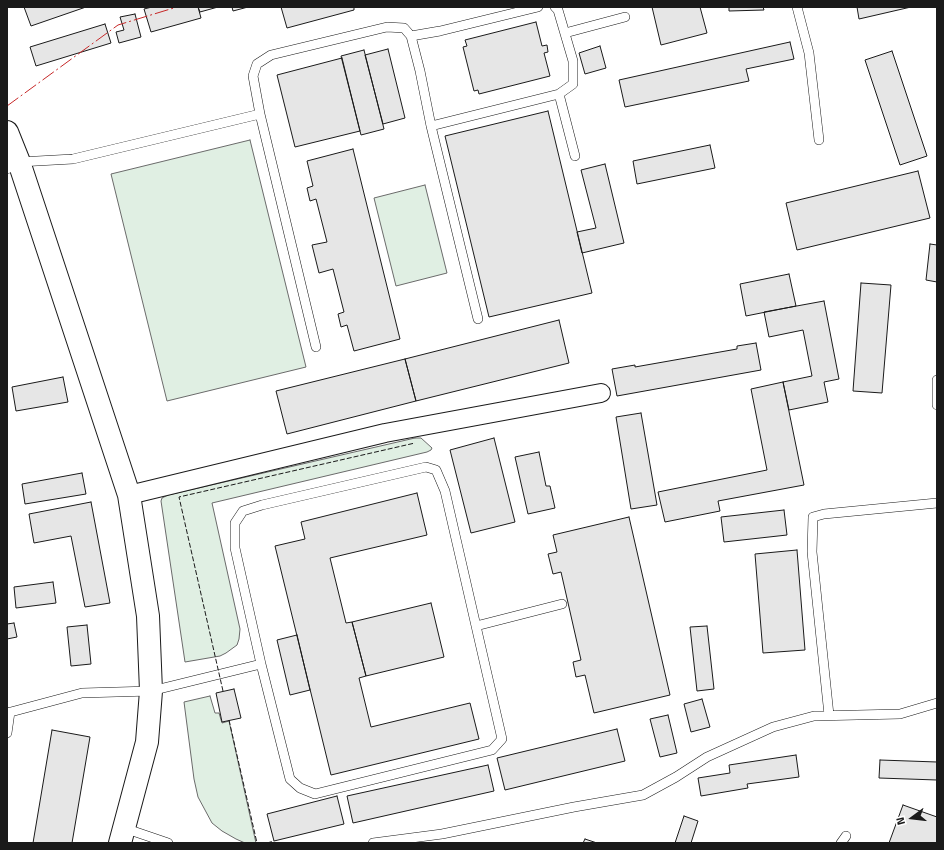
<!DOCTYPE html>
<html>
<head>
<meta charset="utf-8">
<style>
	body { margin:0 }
	#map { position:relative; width:944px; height:850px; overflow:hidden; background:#fff; font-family:"Titillium Web",sans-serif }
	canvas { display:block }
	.frame { position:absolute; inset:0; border:8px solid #1a1a1a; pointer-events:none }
	.north { position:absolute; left:892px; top:798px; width:40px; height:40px; -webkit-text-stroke:3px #fff; paint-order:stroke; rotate:255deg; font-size:11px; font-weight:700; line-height:16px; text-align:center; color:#1a1a1a }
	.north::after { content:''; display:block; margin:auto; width:14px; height:18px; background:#1a1a1a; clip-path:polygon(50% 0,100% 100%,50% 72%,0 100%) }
</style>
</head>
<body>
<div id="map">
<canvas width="944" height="850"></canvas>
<div class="frame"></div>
<div class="north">N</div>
</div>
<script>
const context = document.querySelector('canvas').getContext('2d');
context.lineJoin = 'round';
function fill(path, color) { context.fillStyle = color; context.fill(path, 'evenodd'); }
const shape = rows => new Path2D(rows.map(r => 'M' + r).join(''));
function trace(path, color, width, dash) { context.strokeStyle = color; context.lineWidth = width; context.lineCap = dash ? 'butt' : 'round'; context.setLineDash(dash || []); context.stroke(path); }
const green = shape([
	[250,140,306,367,167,401,111,174,250,140],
	[425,185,447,273,396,286,374,198,425,185],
	[415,438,421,438,432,448,431,450,427,452,212,503,240,629,239,639,237,645,226,653,220,656,185,662,161,501,162,498,168,495,415,438],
	[210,696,215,713,219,713,222,723,229,721,256,843,245,843,236,839,222,831,212,823,198,797,194,779,184,702,210,696]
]);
const building = shape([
	[24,7,86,7,31,26,24,7],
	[152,7,198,7,201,18,151,32,144,9,152,7],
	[198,7,218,7,200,12,198,7],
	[232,7,248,7,233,11,232,7],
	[281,7,354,7,354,10,287,28,281,7],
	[652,7,700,7,707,33,661,45,652,7],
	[729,7,763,7,764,10,729,11,729,7],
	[857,7,911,7,859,19,857,7],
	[135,14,141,37,119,43,116,32,124,30,120,17,135,14],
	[536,22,542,46,547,45,548,52,544,53,550,76,479,94,478,90,474,91,463,47,467,46,465,40,536,22],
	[105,24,111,43,36,66,30,47,105,24],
	[790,42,794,59,746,69,749,81,625,107,619,80,790,42],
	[600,46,606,68,585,74,579,53,600,46],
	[388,49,405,118,383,124,365,55,388,49],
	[364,50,384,129,361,135,341,56,364,50],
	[892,51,927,156,900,165,865,60,892,51],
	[342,58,360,131,295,147,277,75,342,58],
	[548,111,592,293,489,317,445,136,548,111],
	[710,145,715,168,637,184,633,161,710,145],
	[353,149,400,339,354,351,347,325,341,327,338,314,344,312,333,269,319,273,312,245,327,242,316,199,310,201,307,188,313,186,307,161,353,149],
	[605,164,624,243,582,253,577,232,596,228,581,170,605,164],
	[918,171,930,218,797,250,786,203,918,171],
	[930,244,937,245,937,282,926,280,930,244],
	[789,274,796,306,746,316,740,284,789,274],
	[861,283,891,285,882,393,853,391,861,283],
	[824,301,839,379,824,382,828,402,789,410,783,382,812,376,803,330,769,337,764,312,824,301],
	[559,320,569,363,416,401,405,359,559,320],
	[756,343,761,370,617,396,612,369,635,365,635,367,737,349,737,346,756,343],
	[405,359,416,401,287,434,276,391,405,359],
	[63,377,68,402,16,411,12,387,63,377],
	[783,382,804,485,718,501,720,511,665,522,658,492,767,470,751,389,783,382],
	[641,413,657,505,631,509,616,417,641,413],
	[494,438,515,522,471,533,450,450,494,438],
	[539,452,546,486,550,486,555,508,528,514,515,457,539,452],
	[82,473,86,494,25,504,22,484,82,473],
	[417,493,427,535,330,558,346,623,352,622,366,676,359,678,371,727,470,703,479,739,331,775,275,546,305,539,301,522,417,493],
	[91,502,110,603,85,607,71,536,34,543,29,514,91,502],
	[784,510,787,535,724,542,721,517,784,510],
	[629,517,670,695,594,713,585,675,576,677,573,662,581,660,561,572,553,574,548,554,557,552,553,535,629,517],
	[797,550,805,650,763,653,755,554,797,550],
	[53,582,56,603,16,608,14,587,53,582],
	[431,603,444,657,366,676,352,622,431,603],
	[14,623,17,637,7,639,7,624,14,623],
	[87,625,91,664,71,666,67,627,87,625],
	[707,626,714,689,697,691,690,627,707,626],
	[297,635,310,690,290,695,277,640,297,635],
	[234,689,241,718,222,722,216,693,234,689],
	[702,699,710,727,691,732,684,704,702,699],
	[668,715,677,753,660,757,650,719,668,715],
	[617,729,625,761,505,790,497,758,617,729],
	[52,730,90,737,72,843,33,843,52,730],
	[796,755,799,777,747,784,748,788,701,796,698,778,730,773,729,765,796,755],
	[880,760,937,762,937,780,879,778,880,760],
	[488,765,494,791,353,823,347,796,488,765],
	[337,796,344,824,274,841,267,814,337,796],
	[903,805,937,817,937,843,889,843,903,805],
	[684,816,698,821,691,843,675,843,684,816],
	[585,839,597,843,583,843,585,839]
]);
const service = shape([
	[797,7,809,53,819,140],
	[565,33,625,17],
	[411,36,420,71,431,126],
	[559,94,575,156],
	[260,114,316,347],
	[7,169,19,162,73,159,260,114,253,76,257,64,271,55,387,27,404,28,411,36,440,31,538,7],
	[478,319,431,126,559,94,573,84,573,61,558,10,555,7],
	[937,380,937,405],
	[261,664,290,779,300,788,315,794,492,750,502,739,476,626],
	[7,713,82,693,151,691,261,664,235,548,235,523,243,511,262,505,426,467,436,470,445,491,476,626,562,604],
	[829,715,812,552,813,517,824,514,937,503],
	[7,733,10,712],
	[124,828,168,843],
	[373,843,442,834,574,807,643,795,676,777,707,757,773,727,814,716,900,714,937,703],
	[841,843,846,836]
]);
const minor = shape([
	[129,495,385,433,601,393]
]);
const secondary = shape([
	[7,132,19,162,129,495,148,616,151,691,147,742,120,843]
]);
const fence = shape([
	[223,691,179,497,415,443],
	[229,720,257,843],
	[267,843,274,841]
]);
const power = shape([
	[7,106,118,25,177,7]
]);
fill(green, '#e0efe3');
trace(green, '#6a6a6a', 1);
fill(building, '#e6e6e6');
trace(building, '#1a1a1a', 1);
trace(service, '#1a1a1a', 10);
trace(minor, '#1a1a1a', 20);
trace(secondary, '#1a1a1a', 24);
trace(service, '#fff', 9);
trace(minor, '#fff', 18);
trace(secondary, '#fff', 22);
trace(fence, '#1a1a1a', 1, [5, 2]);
trace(power, '#c62828', 1, [14, 3, 2, 3]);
</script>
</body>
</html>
